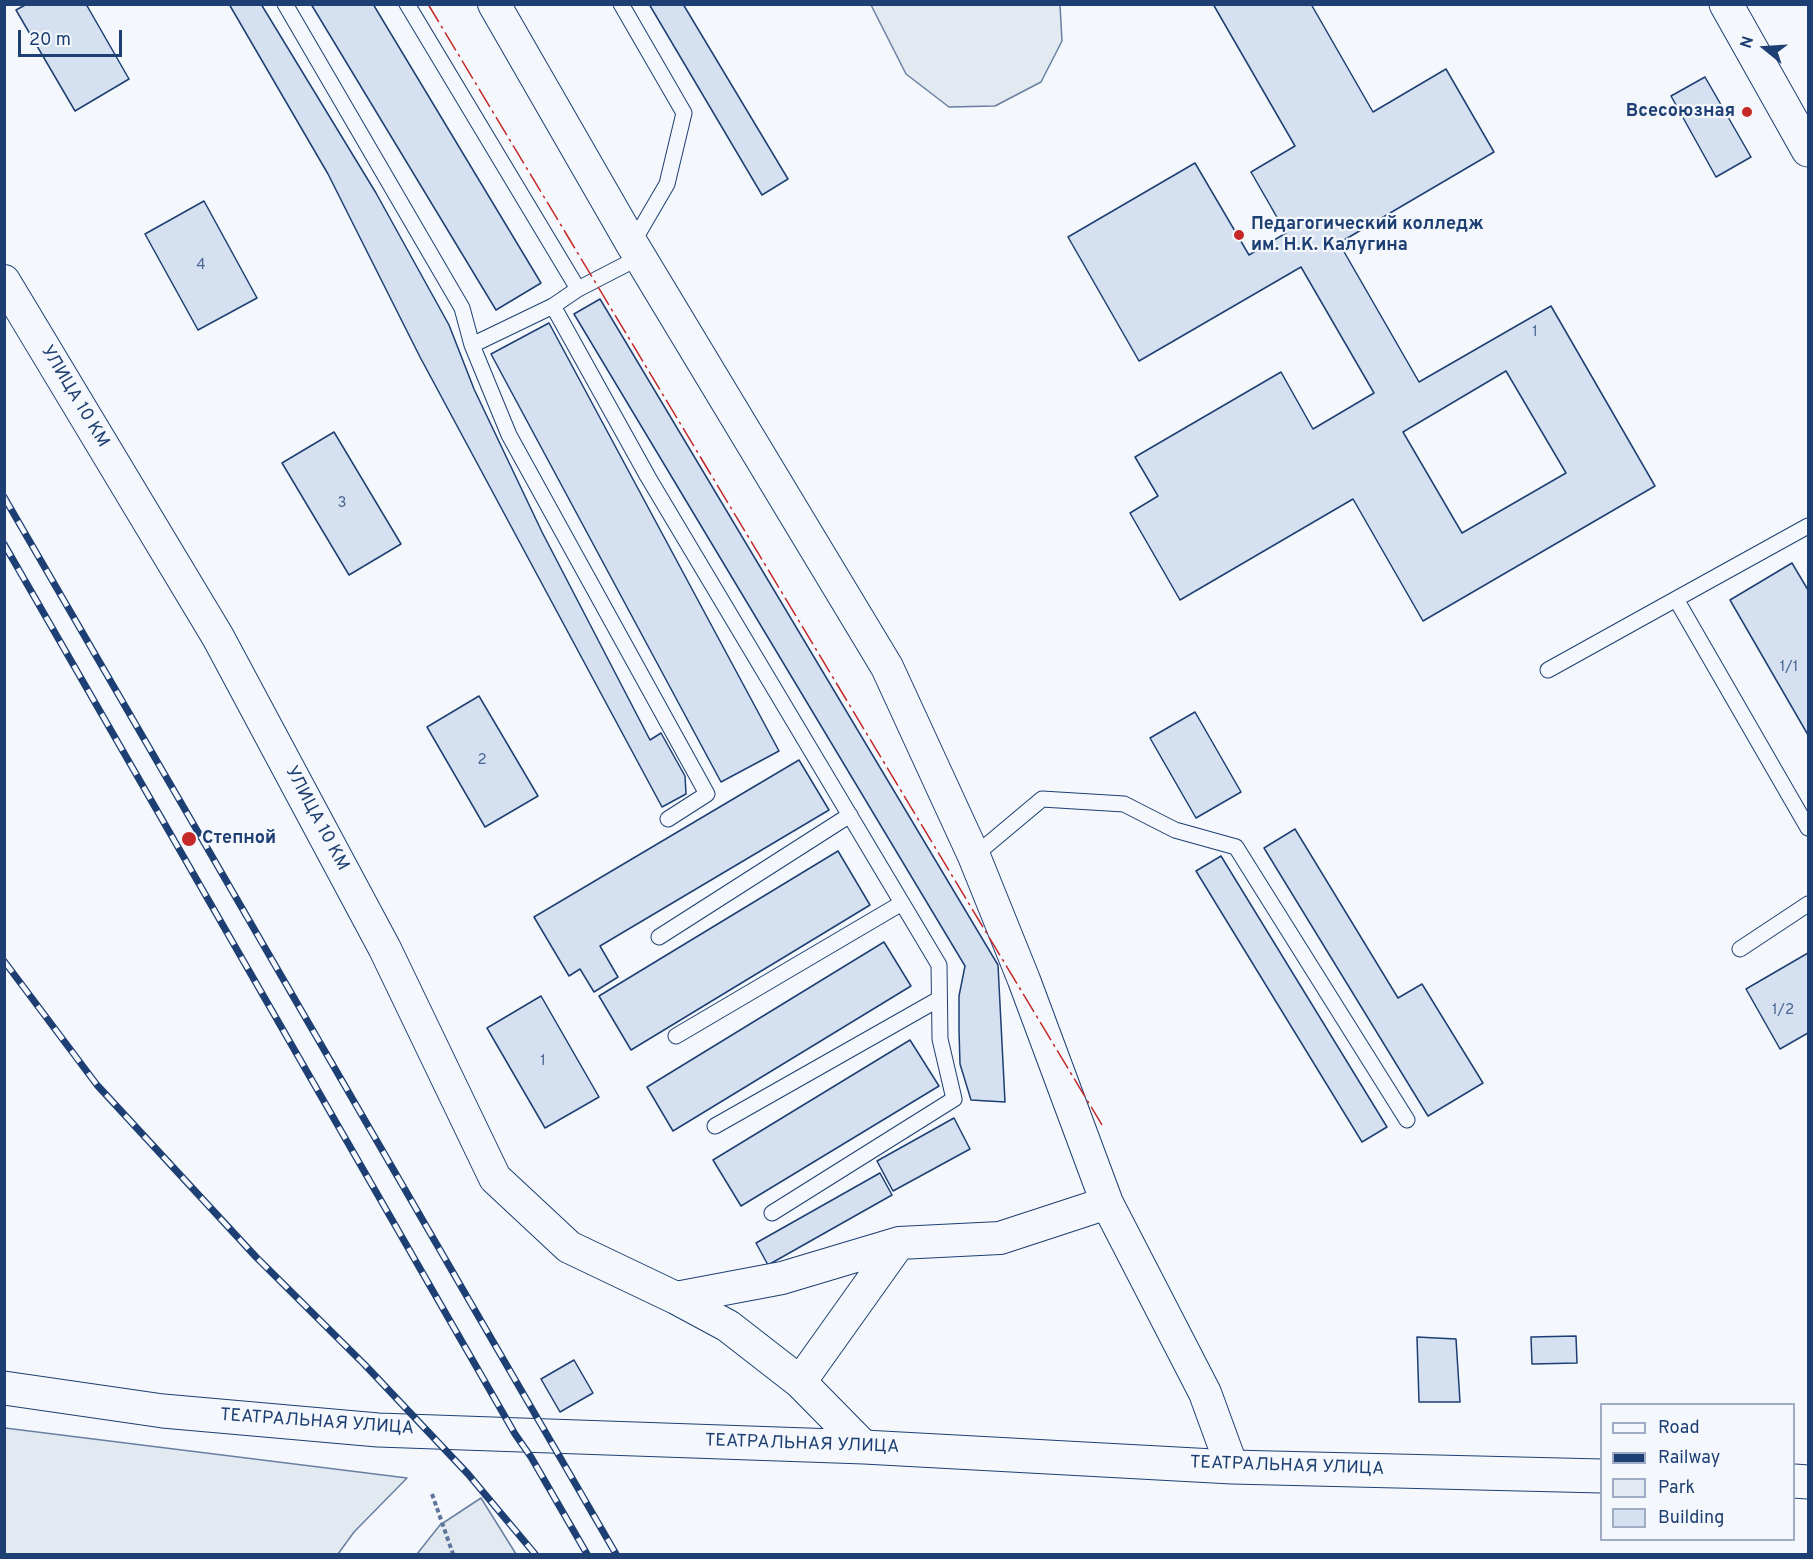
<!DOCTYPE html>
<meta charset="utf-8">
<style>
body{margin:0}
#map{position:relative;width:1813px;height:1559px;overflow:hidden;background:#f4f7fb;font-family:Overpass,sans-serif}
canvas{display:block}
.frame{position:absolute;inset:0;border:6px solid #1d3f73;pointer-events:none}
.legend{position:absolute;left:1600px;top:1403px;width:195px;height:138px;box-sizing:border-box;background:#f4f7fb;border:2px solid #9eadc5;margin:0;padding:8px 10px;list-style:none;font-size:18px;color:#1d3f73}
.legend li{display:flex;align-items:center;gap:12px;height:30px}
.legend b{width:30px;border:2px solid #9eadc5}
.north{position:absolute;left:1735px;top:18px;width:60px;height:60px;-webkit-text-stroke:4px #f4f7fb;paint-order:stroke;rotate:288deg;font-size:16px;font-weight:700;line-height:24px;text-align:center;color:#1d3f73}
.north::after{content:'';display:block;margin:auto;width:21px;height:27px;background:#1d3f73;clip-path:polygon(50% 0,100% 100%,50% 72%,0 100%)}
.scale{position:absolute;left:18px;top:30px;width:104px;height:27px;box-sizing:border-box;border:3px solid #1d3f73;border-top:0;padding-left:8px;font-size:18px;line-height:21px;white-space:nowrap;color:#1d3f73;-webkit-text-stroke:4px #f4f7fb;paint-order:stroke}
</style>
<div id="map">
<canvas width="1813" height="1559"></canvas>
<div class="frame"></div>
<ul class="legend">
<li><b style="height:8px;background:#f4f7fb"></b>Road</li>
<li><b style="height:8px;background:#1d3f73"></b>Railway</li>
<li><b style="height:16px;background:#e3e9f0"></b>Park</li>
<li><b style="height:16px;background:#d5e0f0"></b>Building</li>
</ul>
<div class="north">N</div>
<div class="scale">20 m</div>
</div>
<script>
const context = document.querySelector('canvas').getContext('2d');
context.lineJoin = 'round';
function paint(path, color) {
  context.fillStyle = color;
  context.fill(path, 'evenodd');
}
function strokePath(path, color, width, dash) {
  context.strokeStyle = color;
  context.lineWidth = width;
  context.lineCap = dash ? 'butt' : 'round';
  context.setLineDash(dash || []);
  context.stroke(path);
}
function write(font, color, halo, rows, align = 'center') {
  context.font = font + ' Overpass,sans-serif';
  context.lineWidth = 4.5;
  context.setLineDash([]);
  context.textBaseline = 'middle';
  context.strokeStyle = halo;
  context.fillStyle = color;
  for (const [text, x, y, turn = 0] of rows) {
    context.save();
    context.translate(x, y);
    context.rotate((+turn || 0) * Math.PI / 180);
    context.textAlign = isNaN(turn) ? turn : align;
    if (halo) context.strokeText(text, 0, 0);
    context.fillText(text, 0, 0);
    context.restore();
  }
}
const green = new Path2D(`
 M871 5H1060L1062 41 1041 82 995 106 949 107 906 74Z
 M5 1428 407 1478 354 1532 338 1554H5Z
 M481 1498 516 1554H417L440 1525Z`);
const building = new Path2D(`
 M27 4H86L129 79 75 111 16 10Z
 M229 4H261L376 193 449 325 474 389 542 532 650 740 661 733 685 776 686 794 662 807 420 357 328 174Z
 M311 4H373L541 283 496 310Z
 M649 4H683L788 179 762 195Z
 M1213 4H1311L1373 112 1446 69 1494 152 1339 243 1419 382 1551 306 1655 486 1423 621 1353 499 1180 600 1130 513 1158 496 1135 457 1281 372 1313 429 1374 393 1301 267 1139 361 1068 237 1195 163 1249 255 1286 233 1251 172 1295 146ZM1506 371 1566 473 1462 533 1403 432Z
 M1705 77 1751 157 1716 177 1671 96Z
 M204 201 257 298 198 330 145 234Z
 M600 299 998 965 1005 1102 971 1100 960 1064 959 1030V996L965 966 574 314Z
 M549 323 779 751 721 782 491 354Z
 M334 432 401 544 349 575 282 463Z
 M1792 563 1808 590V735L1730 600Z
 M479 696 538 796 485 827 427 727Z
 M1195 712 1241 792 1196 818 1150 738Z
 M799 760 829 810 600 946 618 977 594 992 580 969 569 976 534 917Z
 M1295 829 1398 998 1422 984 1483 1083 1428 1116 1264 848Z
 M838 851 870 905 631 1050 599 996Z
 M1221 856 1387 1127 1362 1142 1196 871Z
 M884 942 911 986 673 1131 647 1087Z
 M1808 953V1033L1780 1049 1746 989Z
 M541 996 599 1097 545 1128 487 1028Z
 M910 1040 939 1086 741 1206 713 1160Z
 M954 1118 970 1149 893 1191 877 1161Z
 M880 1173 892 1195 768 1265 756 1243Z
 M1576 1336 1577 1363 1532 1364 1531 1337Z
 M1417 1337 1456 1339 1460 1402H1419Z
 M574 1360 593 1393 560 1412 541 1379Z`);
const path = new Path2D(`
 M432 1494 453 1554`);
const lane = new Path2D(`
 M285 4 462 308 472 345 509 435 707 794 668 819
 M407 4 578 289
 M621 4 684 113 667 184 632 244
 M553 306 648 477 939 965 940 1039 954 1099 772 1213
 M472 345 553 306 578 289 640 257
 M1808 526 1676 599 1808 828
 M1548 670 1676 599
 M974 856 1042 799 1124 804 1175 830 1236 847 1407 1120
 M659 937 850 815
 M1740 949 1808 904
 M676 1036 902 903
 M715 1126 939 999`);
const street = new Path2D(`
 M494 4 632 244 887 667 974 856 1024 980 1107 1203 1205 1393 1232 1467
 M4 281 218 637 385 949 495 1178 569 1247 676 1298 728 1326 800 1382 864 1447
 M676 1298 782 1278 899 1243 1000 1238 1107 1203
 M800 1382 899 1243`);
const secondary = new Path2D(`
 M1726 4 1808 150`);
const primary = new Path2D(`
 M4 1388 163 1411 378 1430 864 1447 1232 1467 1602 1476
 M1794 1481 1808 1482`);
const rail = new Path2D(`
 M4 497 616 1554
 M4 544 515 1434 531 1457 587 1554
 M4 961 97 1085 256 1257 365 1365 468 1474 535 1554`);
const power = new Path2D(`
 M428 4 1102 1125`);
const markers = [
 [1747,112,6,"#c62828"],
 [1239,235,6,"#c62828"],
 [189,839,8,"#c62828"]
];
const numberNames = [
 ["4",201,266],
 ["1",1535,333],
 ["3",342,504],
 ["1/1",1789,668],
 ["2",482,761],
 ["1/2",1783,1011],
 ["1",543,1062]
];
const poiNames = [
 ["Всесоюзная",1735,112,"right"],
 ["Педагогический колледж",1251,225],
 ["им. Н.К. Калугина",1251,246],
 ["Степной",202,839]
];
const streetNames = [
 ["УЛИЦА 10 КМ",74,397,59],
 ["УЛИЦА 10 КМ",316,819,62],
 ["ТЕАТРАЛЬНАЯ УЛИЦА",317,1423,4],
 ["ТЕАТРАЛЬНАЯ УЛИЦА",802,1445,2],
 ["ТЕАТРАЛЬНАЯ УЛИЦА",1287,1467,2]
];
paint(green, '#e3e9f0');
strokePath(green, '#687fa3', 1.5);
paint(building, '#d5e0f0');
strokePath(building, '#1d3f73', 1.5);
strokePath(lane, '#1d3f73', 17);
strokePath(street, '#1d3f73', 34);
strokePath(secondary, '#1d3f73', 35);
strokePath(primary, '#1d3f73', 35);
strokePath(path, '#5e769c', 4, [4.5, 3]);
strokePath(lane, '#f4f7fb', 15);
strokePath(street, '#f4f7fb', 32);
strokePath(secondary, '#f4f7fb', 33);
strokePath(primary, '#f4f7fb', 33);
strokePath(rail, '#1d3f73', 7);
strokePath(rail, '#f4f7fb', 4.5, [14]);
strokePath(power, '#c62828', 1.5, [21, 4.5, 3, 4.5]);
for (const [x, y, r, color] of markers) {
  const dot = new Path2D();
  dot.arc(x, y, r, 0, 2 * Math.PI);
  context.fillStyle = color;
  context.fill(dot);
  strokePath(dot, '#f4f7fb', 2);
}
write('15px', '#4b6792', null, numberNames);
write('bold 18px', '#1d3f73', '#f4f7fb', poiNames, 'left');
write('18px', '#1d3f73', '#f4f7fb', streetNames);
</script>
